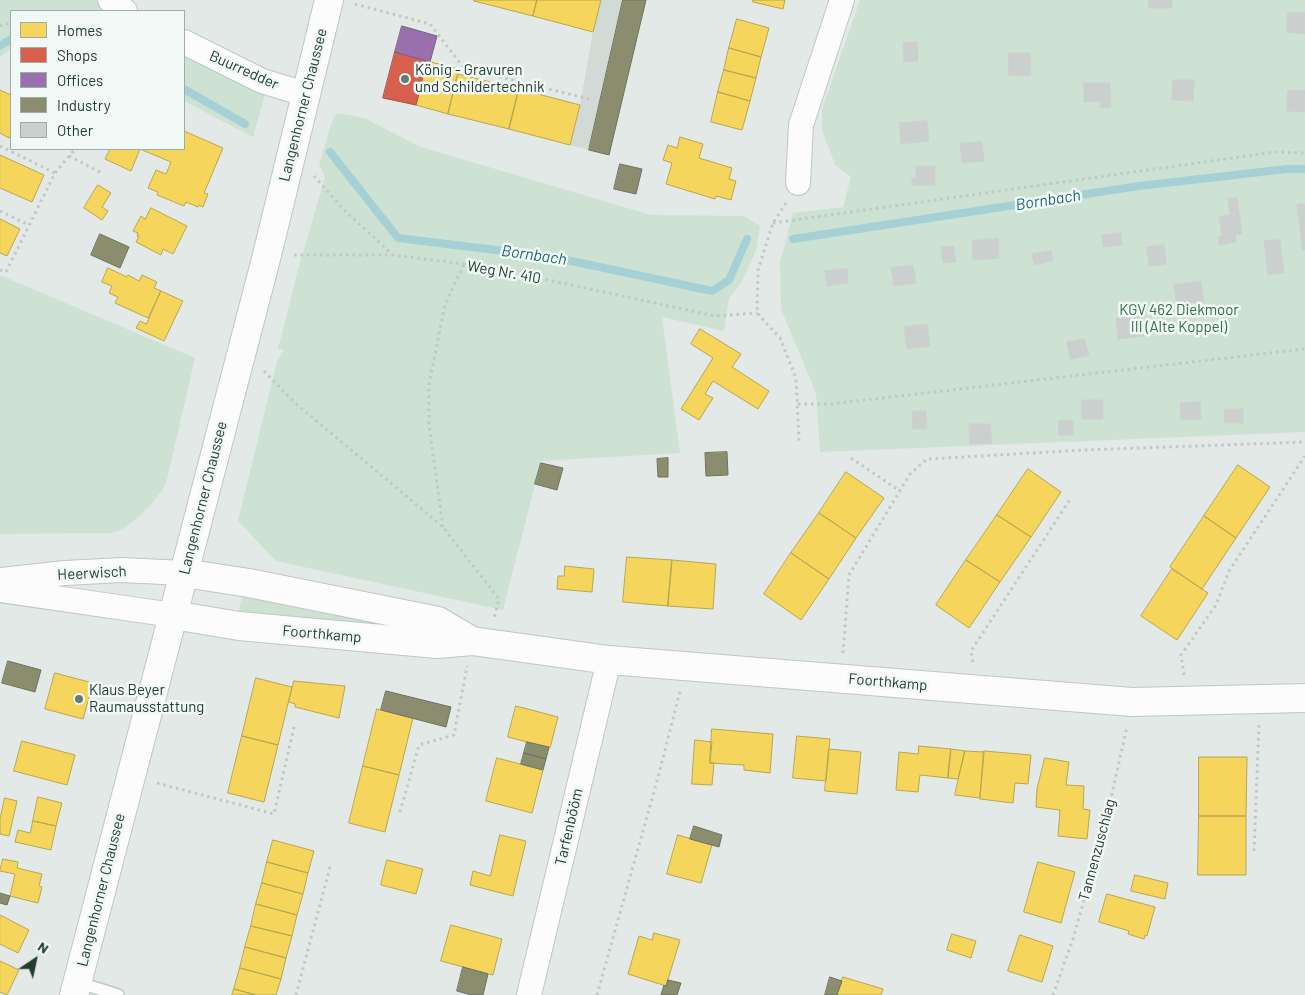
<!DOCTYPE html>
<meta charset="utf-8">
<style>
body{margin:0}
#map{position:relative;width:1305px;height:995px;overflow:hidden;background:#e3e9e6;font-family:Barlow,sans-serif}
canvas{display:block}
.legend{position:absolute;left:10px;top:10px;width:175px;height:140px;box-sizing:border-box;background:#f2f8f5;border:1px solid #9fada8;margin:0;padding:6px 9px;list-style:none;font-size:15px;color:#223c34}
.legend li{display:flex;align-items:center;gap:10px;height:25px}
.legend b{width:25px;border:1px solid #9fada8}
.north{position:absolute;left:10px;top:935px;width:50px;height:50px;-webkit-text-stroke:4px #f2f8f5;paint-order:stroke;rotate:34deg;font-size:14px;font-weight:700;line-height:20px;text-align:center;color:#223c34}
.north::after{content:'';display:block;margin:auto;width:18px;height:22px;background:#223c34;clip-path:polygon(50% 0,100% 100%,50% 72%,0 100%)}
</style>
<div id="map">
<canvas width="1305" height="995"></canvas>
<ul class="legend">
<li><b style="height:14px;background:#f6d55c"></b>Homes</li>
<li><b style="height:14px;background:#d6604d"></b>Shops</li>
<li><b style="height:14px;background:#9970ab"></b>Offices</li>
<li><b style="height:14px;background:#8c8c6e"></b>Industry</li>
<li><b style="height:14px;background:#cbd0ce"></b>Other</li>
</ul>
<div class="north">N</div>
</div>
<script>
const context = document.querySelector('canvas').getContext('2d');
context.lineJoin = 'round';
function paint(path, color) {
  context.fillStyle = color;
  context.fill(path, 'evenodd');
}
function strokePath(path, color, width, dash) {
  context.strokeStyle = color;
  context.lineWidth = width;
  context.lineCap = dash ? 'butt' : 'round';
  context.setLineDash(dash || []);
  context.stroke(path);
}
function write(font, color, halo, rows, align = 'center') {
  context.font = font + ' Barlow,sans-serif';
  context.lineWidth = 5;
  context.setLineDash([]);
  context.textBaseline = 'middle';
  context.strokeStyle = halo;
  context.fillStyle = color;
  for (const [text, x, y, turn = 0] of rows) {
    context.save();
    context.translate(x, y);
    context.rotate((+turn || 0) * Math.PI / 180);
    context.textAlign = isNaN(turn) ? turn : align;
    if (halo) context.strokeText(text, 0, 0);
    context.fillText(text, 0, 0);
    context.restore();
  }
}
const built = new Path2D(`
 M601 0H625L589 150 570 145 580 105 593 32Z`);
const green = new Path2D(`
 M0 0H96L112 11H11V49L0 57Z
 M860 0H1305V432L820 452 816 393 781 309 780 263 793 213 843 207 851 177 835 165 822 129V109Z
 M184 55 265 95 253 137 184 101Z
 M337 113 364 118 421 147 651 215 744 216 760 226 756 251 741 283 729 298 724 331 662 317 680 453 541 461 503 610 276 561 238 521 277 361 284 350 278 349 297 273 325 177 319 165 331 124Z
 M0 275 195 358 166 484C155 502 133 527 112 533L0 534Z
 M242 597 282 602 373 620 375 624 374 628 237 617Z`);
const homes = new Path2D(`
 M474 0H537L533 16 474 1Z
 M537 0H601L593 32 533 16Z
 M753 0H785L783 9 753 2Z
 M737 19 769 28 761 57 729 48Z
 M729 48 761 57 756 78 724 70Z
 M427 61 459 69 448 114 416 105Z
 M724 70 756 78 750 101 718 92Z
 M458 74 519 89 509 129 448 114Z
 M519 89 580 105 570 145 509 129Z
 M0 90 11 95V134L9 138 0 133Z
 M718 92 750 101 742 130 711 122Z
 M184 131 223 148 204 193 208 194 203 207 199 205 198 207 186 202 184 206 157 195 158 192 148 188 156 170 166 174 171 162 140 149 131 171 105 159 110 149H184Z
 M680 137 703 144 699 158 732 168 729 179 736 181 731 200 716 196 715 199 666 184 672 163 663 160 668 145 677 148Z
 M0 155 44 175 32 202 0 188Z
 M98 185 111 193 102 207 108 211 102 220 84 208Z
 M151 208 187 226 173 254 163 249 161 255 136 242 139 236H137L138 233 133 231 141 216 145 219Z
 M0 219 20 229 7 256 0 253Z
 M108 268 127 277 128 275 139 281 142 275 157 282 154 288 161 291 148 318 115 303 118 297 109 293 112 286 102 282Z
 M161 291 183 301 164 341 136 328 140 321 146 324Z
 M700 329 741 354 732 367 769 391 758 409 713 381 705 394 713 398 699 420 681 409 713 358 691 344Z
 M1238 465 1270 487 1236 538 1204 516Z
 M1028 469 1061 492 1031 537 997 515Z
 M846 472 884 498 856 538 819 513Z
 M819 513 856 538 829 579 791 553Z
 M997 515 1031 537 1000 582 966 560Z
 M1204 516 1236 538 1202 589 1170 567Z
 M791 553 829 579 801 620 764 594Z
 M627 557 672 560 668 606 623 602Z
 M672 560 716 564 713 609 668 606Z
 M966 560 1000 582 969 628 936 605Z
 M565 566 594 569 592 592 557 589 558 576H564Z
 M1172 569 1208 593 1177 640 1141 616Z
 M55 673 93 683 83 719 45 709Z
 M256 678 292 687 278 745 242 736Z
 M294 681 345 686 339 718 295 707V704L289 702Z
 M516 706 558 717 550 748 508 737Z
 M377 709 413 718 399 775 363 766Z
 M712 729 773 734 770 773 744 770V765L710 763Z
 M242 736 278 745 264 802 228 793Z
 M797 736 830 739 826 781 793 778Z
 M695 740 712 742 710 763H714L712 785 692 784Z
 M22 741 75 755 67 785 14 771Z
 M919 746 951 749 948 778 920 775 918 792 896 790 899 752 918 754Z
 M829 749 861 752 857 794 825 791Z
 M951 749 965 751 958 779 948 778Z
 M965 751 984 752 980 798 955 795Z
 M984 751 1031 755 1028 784 1015 783 1013 803 980 799Z
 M1199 757H1247L1246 816H1199Z
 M497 758 543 770 532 813 486 801Z
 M1045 758 1069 762 1066 785 1084 786 1083 809 1090 810 1087 839 1058 836 1060 810 1036 807 1037 789Z
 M363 766 399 775 385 832 349 823Z
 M38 797 62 803 56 826 33 821Z
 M5 798 17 801 9 836 0 834V819Z
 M1199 816H1246V875H1198Z
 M33 821 56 826 51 850 15 842 18 830 30 833Z
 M500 835 526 841 513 896 470 885 473 871 490 876Z
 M678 835 712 845 701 883 667 874Z
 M273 840 314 851 308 873 267 862Z
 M3 859 18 862 17 868 42 874 39 886 42 887 38 903 10 896 15 874 0 871Z
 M387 860 423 869 416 894 381 885Z
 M267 862 308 873 303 894 262 883Z
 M1038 862 1075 872 1061 923 1024 912Z
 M1135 875 1168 883 1165 899 1131 891Z
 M262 883 303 894 297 915 256 904Z
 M1107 894 1155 907 1147 936 1145 935 1144 939 1128 934 1129 931 1099 922Z
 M256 904 297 915 292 936 251 926Z
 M0 915 29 930 18 953 0 944Z
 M451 925 502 939 493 975 441 961Z
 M251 926 292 936 286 958 245 947Z
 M654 933 680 940 666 986 628 974 639 936 652 940Z
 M952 934 976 941 971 958 947 950Z
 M1020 935 1053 946 1042 982 1008 971Z
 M245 947 286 958 281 979 240 968Z
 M0 961 19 970 7 995 0 992Z
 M240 968 281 979 276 995H256L234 989Z
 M843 977 883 989 881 995H837Z
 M234 989 256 995H232Z`);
const shops = new Path2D(`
 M395 52 427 61 416 105 383 98Z`);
const offices = new Path2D(`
 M402 26 437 36 430 62 395 52Z`);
const industry = new Path2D(`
 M623 0H646L609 155 589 150Z
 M620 164 642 169 636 194 614 189Z
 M100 234 129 247 120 268 91 255Z
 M727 452 728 475 706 476 705 453Z
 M668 458V477H658L657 459Z
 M541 463 563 468 557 490 535 484Z
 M8 661 41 670 35 692 2 683Z
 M386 691 451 707 446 727 381 710Z
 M527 742 549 747 546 759 524 753Z
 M524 753 546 759 543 770 521 764Z
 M694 826 722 835 719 847 690 839Z
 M0 893 10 896 7 905 0 903Z
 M463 967 488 974 483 995H471L457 991Z
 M830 977 842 981 837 995H825Z
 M668 980 681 983 677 995H661L664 985 666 986Z`);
const stream = new Path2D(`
 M0 46 11 39
 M184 89 245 124
 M330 152 398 238 553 257 712 291 729 280 747 239
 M793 239 1139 186 1287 169H1305`);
const building = new Path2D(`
 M1149 0H1172V8H1149Z
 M1288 12 1305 13V34L1287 32Z
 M917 42 918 61 904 62 903 43Z
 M1009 53H1030L1031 76H1009Z
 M1173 80H1194L1193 101 1172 100Z
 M1084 83H1110L1111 107 1100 108V101L1084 102Z
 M1288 90H1305V112L1287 111Z
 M927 121 929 141 901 144 899 123Z
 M982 142 984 161 962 163 960 144Z
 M916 166H935V185H912V178H916Z
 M1237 198 1242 234 1235 235 1236 242 1219 245 1218 236H1222L1219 217 1230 215 1228 199Z
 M1297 204H1305V250H1303Z
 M1121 233 1122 245 1103 247 1102 235Z
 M998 239 999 258 973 260 972 241Z
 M1280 240 1284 273 1268 275 1264 241Z
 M1164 245 1166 264 1149 266 1147 247Z
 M954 246 956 262 943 263 941 248Z
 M1051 251 1053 261 1034 265 1032 254Z
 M913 265 916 283 894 286 891 268Z
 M847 269 848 283 827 286 825 271Z
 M1201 281 1204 301 1177 305 1174 285Z
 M1142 316 1144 336 1118 339 1116 319Z
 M927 324 930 346 907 349 904 327Z
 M1085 339 1089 356 1070 359 1067 342Z
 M1082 400H1103V419H1082Z
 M1200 402 1201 419 1181 420 1180 403Z
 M1225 409H1243V423H1225Z
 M913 411H926L927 429H913Z
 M1059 420H1073V435H1059Z
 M969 424H990L992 443 970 444Z`);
const path = new Path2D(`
 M355 4 430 24 464 68 589 99
 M0 26 11 23
 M0 146 55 173
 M69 156 100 172
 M314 176 345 211 393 255 488 267 715 316 757 313
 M786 203 773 223 758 270 757 313 780 338 796 378 799 441
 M0 211 29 225
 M773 223 1275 152 1305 153
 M294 255H392
 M0 270 6 272 55 173 75 149
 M264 371 294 402 443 527 499 599 494 618
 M798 404H830L1305 349
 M851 458 900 491
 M443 527 429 425V384L445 305 464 264
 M843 653 849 575 910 474 927 459 1085 450 1305 442
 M973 662 971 651 1071 498
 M1184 675 1181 655 1216 605 1229 571 1305 456
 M157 783 274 814 295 723
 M400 812 419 745 454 735 467 666
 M1254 851 1259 724
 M296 995 331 863
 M597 995 660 770 680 691
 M1053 995 1073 939 1103 833 1127 727`);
const lane = new Path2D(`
 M77 982 118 995`);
const street = new Path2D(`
 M110 0 125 11
 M184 42 262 81 305 94
 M798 183 801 125 842 0
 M0 580 65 573 122 570 184 573
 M0 590 173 615
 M529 995 609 660`);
const secondary = new Path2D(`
 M184 573 249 583 438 621 472 641
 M173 615 239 626 437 644 472 641 609 660 1132 702 1305 698
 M74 995 267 255 329 0`);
const markers = [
 [405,79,5,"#667972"],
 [79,699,5,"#667972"]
];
const streetNames = [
 ["Buurredder",244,70,24],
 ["Langenhorner Chaussee",303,105,-76],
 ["Weg Nr. 410",504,272,10],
 ["Langenhorner Chaussee",203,498,-76],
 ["Heerwisch",92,573,-3],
 ["Foorthkamp",322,634,5],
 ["Foorthkamp",888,682,5],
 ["Tarfenbööm",569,827,-77],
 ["Tannenzuschlag",1097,850,-75],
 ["Langenhorner Chaussee",101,890,-76]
];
const poiNames = [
 ["König - Gravuren",415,70],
 ["und Schildertechnik",415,87],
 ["Klaus Beyer",89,690],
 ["Raumausstattung",89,707]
];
const parkNames = [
 ["KGV 462 Diekmoor",1179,310],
 ["III (Alte Koppel)",1179,327]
];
const waterNames = [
 ["Bornbach",1048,200,-9],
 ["Bornbach",534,255,8]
];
paint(built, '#d2dad6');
paint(green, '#cde2d3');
paint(homes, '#f6d55c');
strokePath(homes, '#b6a750', 1);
paint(shops, '#d6604d');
strokePath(shops, '#a05546', 1);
paint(offices, '#9970ab');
strokePath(offices, '#756087', 1);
paint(industry, '#8c8c6e');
strokePath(industry, '#6c745d', 1);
strokePath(stream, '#a5d0d6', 8);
paint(building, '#cbd0ce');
strokePath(building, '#ccd2cf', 1);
strokePath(lane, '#c0c6c3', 14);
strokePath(street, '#c0c6c3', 26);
strokePath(secondary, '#bfc7c3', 30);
strokePath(path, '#c0c9c5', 3, [2.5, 4]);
strokePath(lane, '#fbfcfb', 11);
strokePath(street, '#fbfcfb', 24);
strokePath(secondary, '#fbfcfb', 28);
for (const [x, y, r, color] of markers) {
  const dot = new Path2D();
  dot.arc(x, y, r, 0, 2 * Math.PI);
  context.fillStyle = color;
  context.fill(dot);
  strokePath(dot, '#f2f8f5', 2);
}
write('15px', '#223c34', '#f2f8f5', streetNames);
write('15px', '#223c34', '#f2f8f5', poiNames, 'left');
write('15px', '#2d7146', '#f2f8f5', parkNames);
write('italic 16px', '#1e6976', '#f2f8f5', waterNames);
</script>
